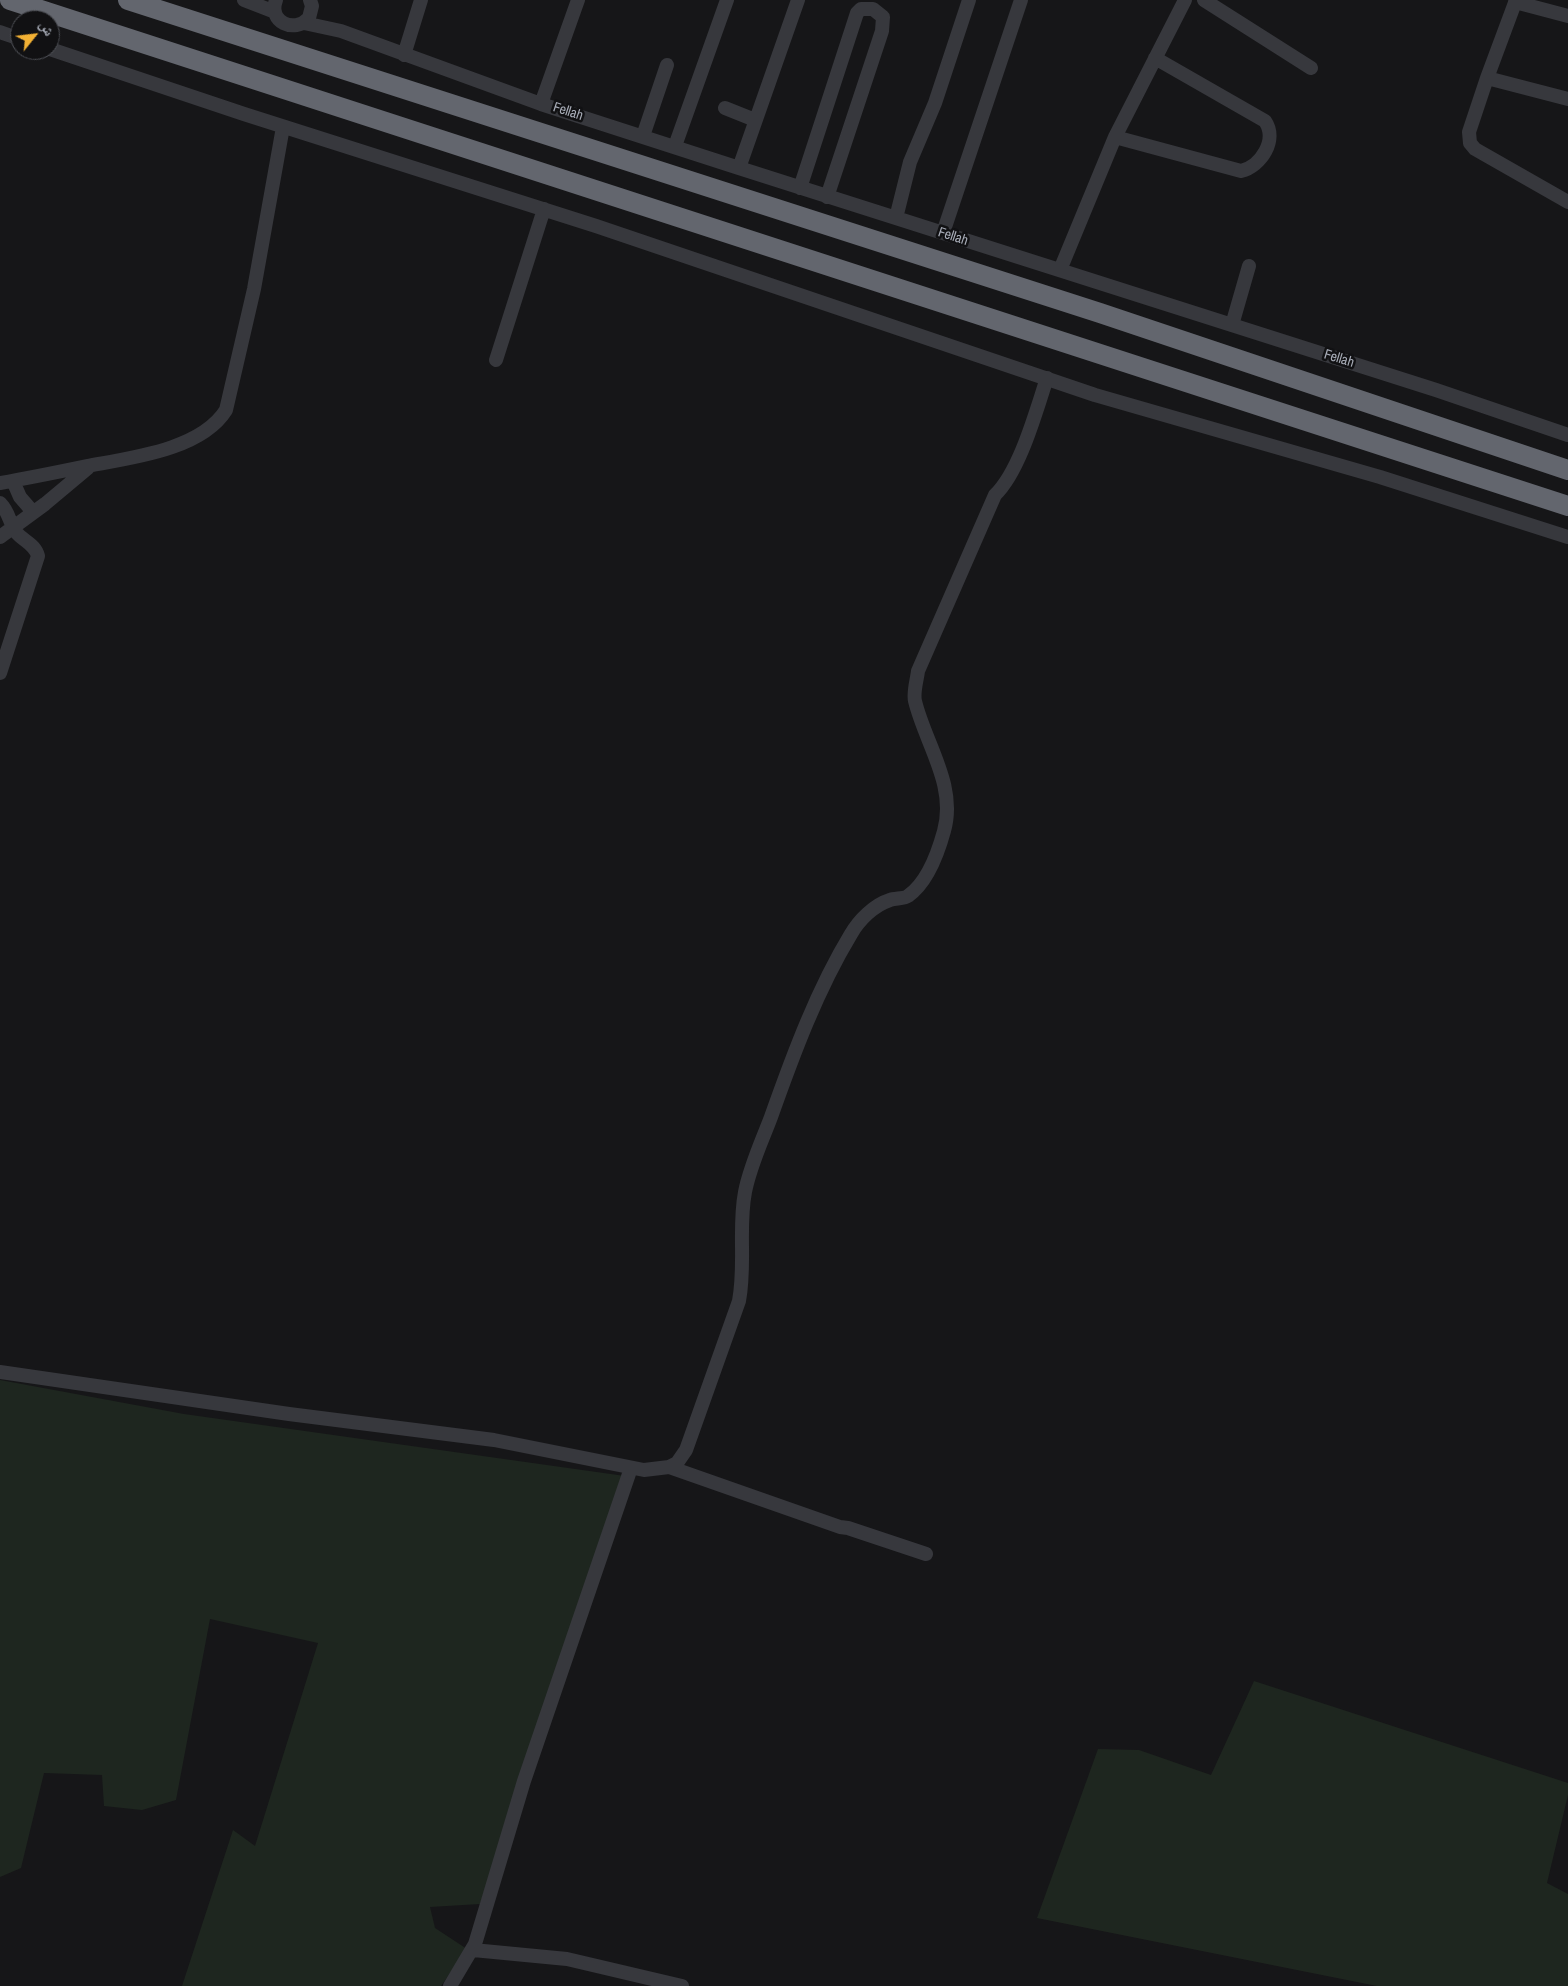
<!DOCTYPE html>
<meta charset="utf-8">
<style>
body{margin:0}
#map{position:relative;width:1568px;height:1986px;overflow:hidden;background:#161618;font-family:"Archivo Narrow","Noto Naskh Arabic",sans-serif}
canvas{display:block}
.north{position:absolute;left:10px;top:10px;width:50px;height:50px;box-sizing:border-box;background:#111113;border:1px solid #4d4f55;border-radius:50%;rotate:61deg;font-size:14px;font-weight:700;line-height:20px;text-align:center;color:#a8adb8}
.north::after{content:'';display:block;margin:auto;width:18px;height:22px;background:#f2b134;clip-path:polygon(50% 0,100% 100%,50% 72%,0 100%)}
</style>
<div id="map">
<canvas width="1568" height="1986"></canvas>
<div class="north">ش</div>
</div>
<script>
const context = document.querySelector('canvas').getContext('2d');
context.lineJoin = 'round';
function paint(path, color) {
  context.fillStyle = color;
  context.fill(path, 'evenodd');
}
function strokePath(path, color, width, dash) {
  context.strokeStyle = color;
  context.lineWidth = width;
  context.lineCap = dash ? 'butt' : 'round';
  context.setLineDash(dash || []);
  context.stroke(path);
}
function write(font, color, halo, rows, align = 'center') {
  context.font = font + ' "Archivo Narrow",sans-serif';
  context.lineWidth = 5;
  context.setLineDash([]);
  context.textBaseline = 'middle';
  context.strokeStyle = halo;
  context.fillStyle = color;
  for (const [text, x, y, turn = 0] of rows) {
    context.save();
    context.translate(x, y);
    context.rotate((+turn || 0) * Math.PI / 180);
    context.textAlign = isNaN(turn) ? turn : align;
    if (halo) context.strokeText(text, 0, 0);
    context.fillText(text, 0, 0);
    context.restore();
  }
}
const green = new Path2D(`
 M0 1380 184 1414 625 1476 480 1904 430 1907 435 1928 467 1949 441 1986H182L233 1830 255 1846 318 1643 210 1619 176 1800 142 1810 104 1806 102 1775 44 1773 21 1868 0 1877Z
 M1254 1681 1568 1783V1795L1547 1883 1568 1894V1986H1377L1037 1918 1098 1749 1139 1750 1211 1775Z`);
const minor = new Path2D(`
 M244 0 275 12
 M276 0C268 22 294 34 309 18L312 6 310 0
 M1204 0 1311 68
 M1516 0 1487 78 1568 99
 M1515 2 1568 16
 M304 23 341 31 541 104 739 168 1436 390 1568 435
 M0 32 20 39
 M50 49 244 114 596 226 1095 395 1380 477 1568 537
 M404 55 421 0
 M1487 78 1469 132 1470 143 1475 149 1568 202
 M541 104 578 0
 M725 108 755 120
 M643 136 667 65
 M1115 137 1241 171C1261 166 1278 140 1265 121L1155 58
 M675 146 727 0
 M739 168 798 0
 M800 188 857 13 861 9H873L883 17 882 31 827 197
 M896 218 910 162 935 103 969 0
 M943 233 1021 0
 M1060 270 1115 137 1185 0
 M1232 325 1249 266
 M496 360 544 209
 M13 481 20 497 33 512
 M0 483C29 478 58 472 87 466 130 458 201 450 226 410L254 289 283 127
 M0 503C10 513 9 523 16 532 23 541 35 544 38 556L0 673
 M0 537 45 504 88 468
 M0 1372 289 1414 494 1440 644 1470 669 1467 677 1463 686 1450 739 1301C746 1264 738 1228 745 1192 750 1166 762 1141 771 1117 793 1055 817 990 851 934 859 920 874 905 890 900 895 898 904 899 908 896 928 882 938 853 944 831 957 785 925 743 915 701 913 692 917 680 918 671L995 495C1020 471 1036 411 1047 378
 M669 1467 840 1527 848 1528 926 1554
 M473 1950 567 1959 682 1986
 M450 1986 475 1944 524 1781 631 1468`);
const highway = new Path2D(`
 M10 0 1568 506
 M128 0 1100 313 1568 470`);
const streetNames = [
 ["Fellah",568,112,18],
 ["Fellah",953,237,18],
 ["Fellah",1339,359,17]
];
paint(green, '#1e261f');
strokePath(minor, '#37383d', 14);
strokePath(highway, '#63666e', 20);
write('14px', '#a8adb8', '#111113', streetNames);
</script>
